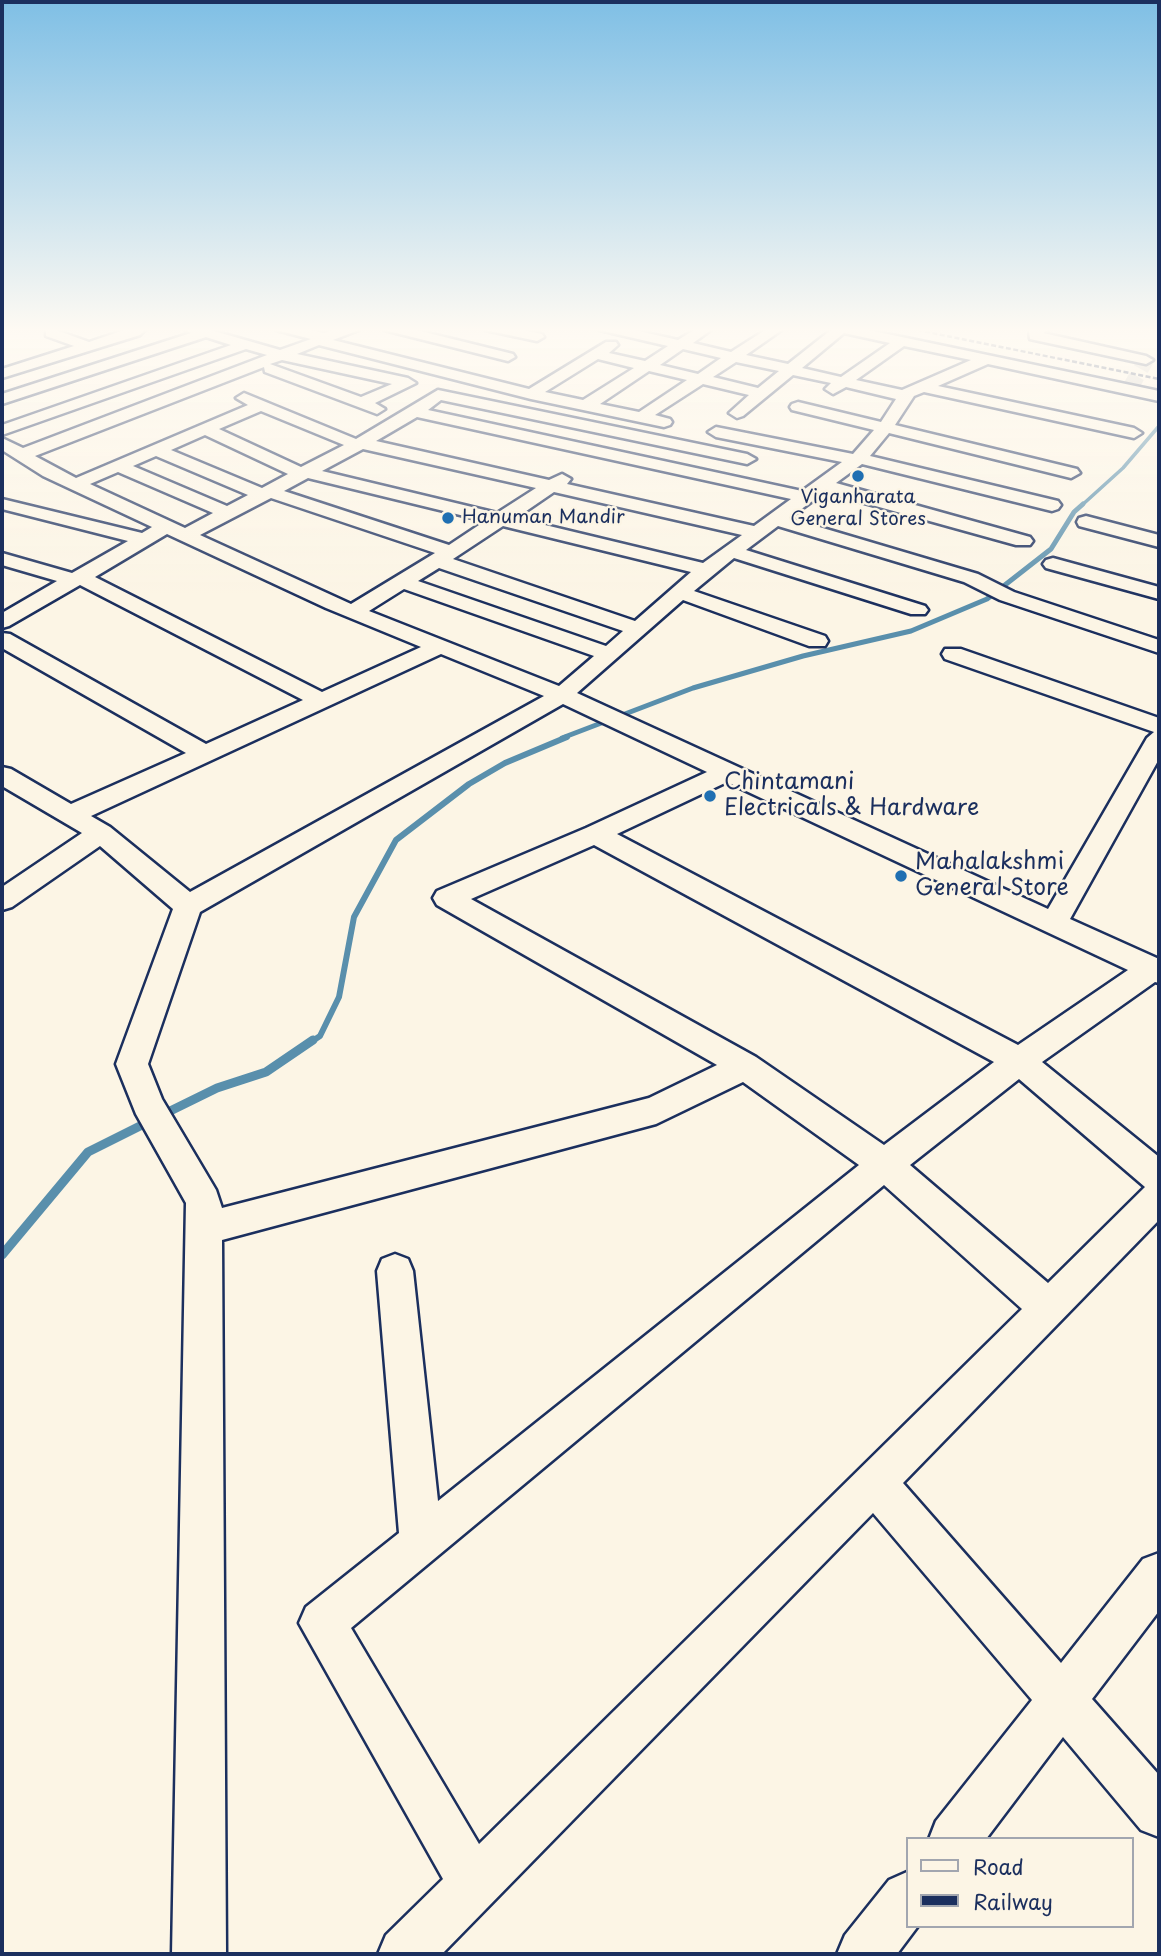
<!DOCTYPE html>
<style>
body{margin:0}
#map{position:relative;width:1161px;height:1956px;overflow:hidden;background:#fcf5e5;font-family:"Playpen Sans",sans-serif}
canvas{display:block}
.frame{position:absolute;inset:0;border:4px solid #1b2f5e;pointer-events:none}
.legend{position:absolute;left:906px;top:1837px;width:228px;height:91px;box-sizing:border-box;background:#fcf5e5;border:2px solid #a2a6af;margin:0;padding:9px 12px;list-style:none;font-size:21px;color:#1b2f5e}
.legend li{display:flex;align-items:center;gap:14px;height:35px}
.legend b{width:35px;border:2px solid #a2a6af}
</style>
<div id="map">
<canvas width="1161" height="1956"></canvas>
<div class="frame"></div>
<ul class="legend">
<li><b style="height:9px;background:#fcf5e5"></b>Road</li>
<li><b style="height:9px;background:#1b2f5e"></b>Railway</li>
</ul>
</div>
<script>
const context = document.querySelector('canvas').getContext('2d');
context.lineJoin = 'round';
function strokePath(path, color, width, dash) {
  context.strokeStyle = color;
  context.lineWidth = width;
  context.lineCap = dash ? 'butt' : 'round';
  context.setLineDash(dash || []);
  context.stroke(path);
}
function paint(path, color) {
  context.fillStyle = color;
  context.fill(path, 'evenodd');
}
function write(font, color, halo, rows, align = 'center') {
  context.font = font + ' "Playpen Sans",sans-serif';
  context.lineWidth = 5;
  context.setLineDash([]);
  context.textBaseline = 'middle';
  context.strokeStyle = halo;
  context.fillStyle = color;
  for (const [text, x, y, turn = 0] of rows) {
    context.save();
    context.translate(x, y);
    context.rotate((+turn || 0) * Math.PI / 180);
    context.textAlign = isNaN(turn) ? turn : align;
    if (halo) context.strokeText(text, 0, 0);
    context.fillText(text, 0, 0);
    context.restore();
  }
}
const streamFar3 = new Path2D(`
 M1081 506 1123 468 1159 426`);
const streamFar2 = new Path2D(`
 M562 738 693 688 803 656 911 631 987 599 1051 549 1074 512 1083 504`);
const streamFar1 = new Path2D(`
 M311 1042 320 1036 339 997 354 917 396 840 469 784 505 763 567 737`);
const stream = new Path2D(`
 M162 1115 217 1088 266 1072 313 1040
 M2 1255 88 1152 148 1122`);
const minorTunnel = new Path2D(`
 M1129 390 1146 360`);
const minor = new Path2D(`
 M133 327H148L140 335 2 378V369L74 346 46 336V330H56L89 342Z
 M179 327H200L280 350 311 339 276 330 274 327H297L324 333 342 327H361L359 330 333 340 529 389 606 342H616L618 345 609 353 645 361 668 346 599 330 597 327H621L678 340 699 327H715L693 343 731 352 770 327H786L746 355 788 364 831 330 829 327H854L1159 391V401L988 364 938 386 1134 428 1142 433 1134 438 924 392 914 396 895 425 1077 469 1080 473 1071 478 889 433 870 456 1058 501 1061 505 1058 509 1052 511 862 464 836 483 1030 537 1033 541 1030 545H1016L825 492 789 518 978 574 1014 592 1159 640V653L1000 600 964 582 778 526 746 550 925 606 928 610 925 614H911L734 558 694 591 825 636 828 641 825 646H809L683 600 577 693 1048 909 1147 738 1154 732 945 659 942 654 945 649H961L1159 718V759L1070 919 1159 959V983L1155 982 1042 1062 1159 1157V1220L903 1483 1061 1663 1143 1559 1159 1553V1611L1092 1699 1159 1775V1837L1141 1830 1063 1737 986 1839H929L936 1821 1032 1700 873 1513 442 1954H378L386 1935 443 1879 299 1623 306 1607 399 1533 377 1271 382 1259 395 1254 408 1259 413 1271 438 1501 859 1165 743 1082 656 1124 222 1240 226 1954H172L186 1203 136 1114 116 1064 173 909 100 846 12 907 2 910V887L82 833 2 786V767L11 769 71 804 186 753 2 648V633L10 634 206 744 303 700 80 585 9 626 2 628V613L57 581 2 565V553L72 573 128 541 2 509V499L142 533 152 527 43 476 2 450V438L23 448 267 355 246 349 2 435V425L231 345 206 337 2 404V394L191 333ZM844 333 890 343 841 377 802 368ZM319 345 531 399 664 427 670 425 672 422 670 419 655 415 703 384 749 395 729 413 737 418 743 416 793 375 831 383 825 389 833 394 846 387 896 399 881 422 798 402 792 404 790 407 792 410 874 430 853 454 716 427 708 432 716 437 842 462 802 491 428 410 441 400 747 464 756 459 747 454 438 390 356 439 244 393 236 398 248 405 76 478 35 456 264 367 265 372 377 414 385 409 375 403 416 383 408 378 297 354ZM904 346 971 360 902 390 856 380ZM683 349 721 358 698 374 660 365ZM598 359 634 368 583 400 545 392ZM282 360 392 384 361 397 270 364ZM736 362 779 371 758 388 713 377ZM649 371 687 380 639 412 600 404ZM261 411 344 445 301 467 219 429ZM417 417 791 499 754 526 567 484 571 479 562 474 549 480 376 441ZM205 435 288 474 262 488 171 450ZM363 449 536 488 497 513 322 471ZM156 456 248 495 227 506 133 466ZM118 472 213 513 185 528 90 484ZM308 478 485 521 449 545 284 491ZM554 492 742 535 703 563 516 518ZM271 498 435 553 351 604 200 535ZM503 526 691 572 635 621 453 559ZM167 534 326 608 421 647 322 692 95 577ZM439 568 623 631 606 646 418 581ZM404 589 594 656 559 686 369 611ZM441 654 544 696 190 892 110 827 91 816ZM563 704 707 772 586 828 437 891 433 898 437 905 717 1065 649 1098 222 1208 216 1190 162 1099 148 1064 200 912ZM727 782 1128 970 1018 1045 617 834ZM594 845 994 1062 884 1145 756 1057 471 899ZM1019 1079 1145 1187 1048 1283 910 1165ZM884 1185 1022 1309 479 1844 351 1628Z
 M382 327H404L513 354 515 357 508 361 384 330Z
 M483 327H508L542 334 544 337 537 341 485 330Z
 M1034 327H1053L1043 333 1146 356 1153 360 1146 364 1030 339 1029 331Z
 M1086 516 1159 535V547L1079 526 1077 522 1079 518Z
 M1053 558 1159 587V599L1046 568 1043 564 1046 560Z
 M907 1872V1926H918L897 1954H837L845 1935 889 1880Z`);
const rail = new Path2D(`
 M903 327 1159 379`);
const markers = [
 [858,476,7,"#1f6fb2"],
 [448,518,7,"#1f6fb2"],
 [710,796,7,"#1f6fb2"],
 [901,876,7,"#1f6fb2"]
];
const farPoinames = [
 ["Viganharata",858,498],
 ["General Stores",858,520],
 ["Hanuman Mandir",462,518,"left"]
];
const poiNames = [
 ["Chintamani",724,783],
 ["Electricals & Hardware",724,809],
 ["Mahalakshmi",915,863],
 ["General Store",915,889]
];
strokePath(streamFar3, '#598fac', 3.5);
strokePath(streamFar2, '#598fac', 5);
strokePath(streamFar1, '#598fac', 6);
strokePath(stream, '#598fac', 9);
strokePath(minorTunnel, '#cfcdca', 16, [16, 8]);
strokePath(minor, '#1b2f5e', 5);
paint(minor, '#fcf5e5');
strokePath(rail, '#1b2f5e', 2.5, [5, 2.5]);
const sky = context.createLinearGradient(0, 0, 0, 600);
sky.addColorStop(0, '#7fbfe5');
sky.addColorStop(0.55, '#fefaf3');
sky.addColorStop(1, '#fefaf300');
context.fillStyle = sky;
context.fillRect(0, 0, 1161, 600);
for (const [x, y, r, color] of markers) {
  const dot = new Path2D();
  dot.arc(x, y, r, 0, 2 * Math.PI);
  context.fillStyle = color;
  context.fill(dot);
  strokePath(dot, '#fcf5e5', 2.5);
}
write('19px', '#1b2f5e', '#fcf5e5', farPoinames);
write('23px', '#1b2f5e', '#fcf5e5', poiNames, 'left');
</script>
